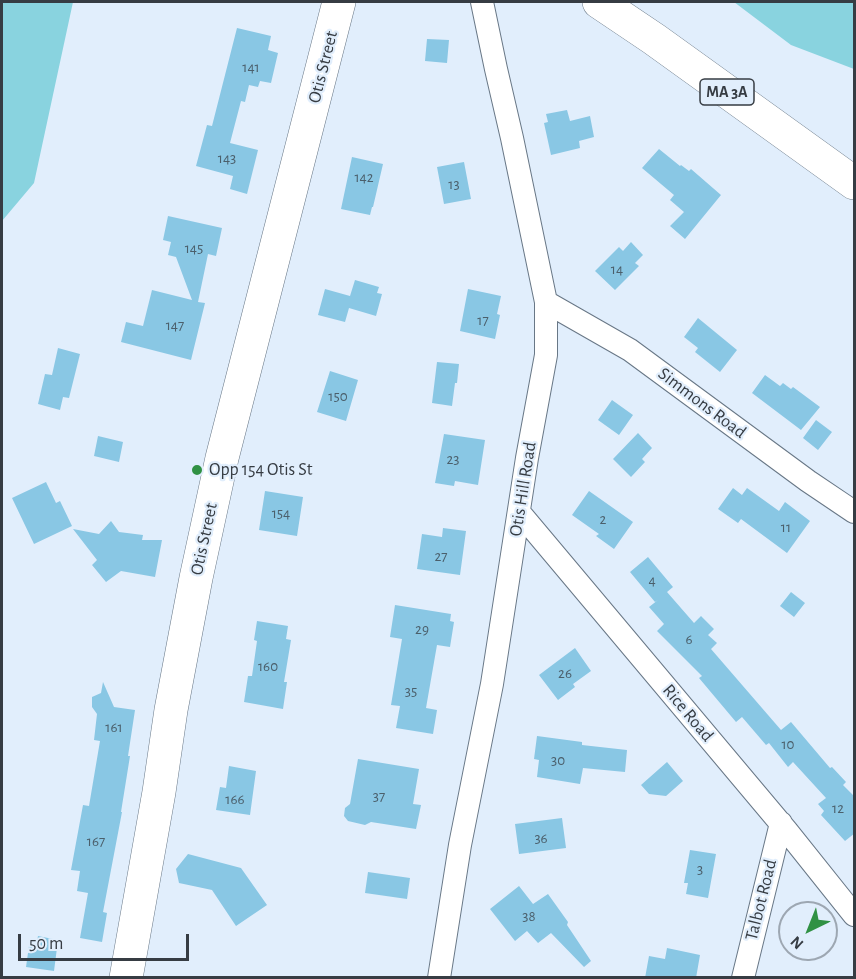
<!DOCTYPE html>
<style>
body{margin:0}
#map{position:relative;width:856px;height:979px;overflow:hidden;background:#e1eefc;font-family:"Alegreya Sans",sans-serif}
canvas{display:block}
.frame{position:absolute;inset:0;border:3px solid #363c43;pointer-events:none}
.north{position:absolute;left:778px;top:901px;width:60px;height:60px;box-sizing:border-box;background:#e1eefc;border:2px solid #9da7b2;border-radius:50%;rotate:223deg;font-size:16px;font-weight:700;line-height:24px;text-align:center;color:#363c43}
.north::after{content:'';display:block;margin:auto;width:21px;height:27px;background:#309144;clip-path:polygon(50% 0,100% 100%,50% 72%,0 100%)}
.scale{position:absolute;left:18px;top:934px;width:171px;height:27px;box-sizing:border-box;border:3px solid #363c43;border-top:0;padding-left:8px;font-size:18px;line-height:21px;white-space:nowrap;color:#363c43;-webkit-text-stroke:4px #e1eefc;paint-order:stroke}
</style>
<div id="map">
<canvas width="856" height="979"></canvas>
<div class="frame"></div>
<div class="north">N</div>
<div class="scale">50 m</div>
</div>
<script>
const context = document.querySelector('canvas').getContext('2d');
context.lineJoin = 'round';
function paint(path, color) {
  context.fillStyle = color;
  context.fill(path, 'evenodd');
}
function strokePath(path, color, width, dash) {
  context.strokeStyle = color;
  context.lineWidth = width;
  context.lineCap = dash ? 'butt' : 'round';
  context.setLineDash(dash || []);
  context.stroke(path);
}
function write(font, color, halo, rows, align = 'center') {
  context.font = font + ' "Alegreya Sans",sans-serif';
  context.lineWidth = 4.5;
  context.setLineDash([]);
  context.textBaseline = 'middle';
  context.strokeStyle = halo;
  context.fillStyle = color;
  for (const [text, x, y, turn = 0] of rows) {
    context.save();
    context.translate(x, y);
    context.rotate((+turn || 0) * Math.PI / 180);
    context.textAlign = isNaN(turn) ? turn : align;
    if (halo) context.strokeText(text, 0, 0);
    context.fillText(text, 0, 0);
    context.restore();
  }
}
const water = new Path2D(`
 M2 2H73L34 183 2 221Z
 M734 2H854V69L791 45Z`);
const building = new Path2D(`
 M237 28 271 36 268 50 278 53 271 83 260 81 258 87 249 85 245 102 241 101 230 143 258 150 247 194 230 189 233 176 196 166 207 125 212 126Z
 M427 39 449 40 447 63 425 61Z
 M567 110 570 121 590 116 594 137 579 141 580 148 551 155 544 123 548 122 546 114Z
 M659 149 680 166 681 165 689 171 691 169 721 195 685 239 670 226 684 212 670 200 674 195 642 168Z
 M352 157 383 164 373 207H372L370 215 341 209Z
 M464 162 471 199 444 204 437 167Z
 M168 216 222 228 216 256 208 254 198 302 205 303 191 360 121 342 126 322 143 326 152 290 192 300 176 257 168 255 171 242 163 240Z
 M631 242 643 255 635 263 639 266 615 290 595 271 619 247 623 251Z
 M355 280 379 287 377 293 382 294 376 316 349 308 345 322 318 315 325 289 350 296Z
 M468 289 501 296 497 314 500 315 495 339 460 331Z
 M698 318 737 350 720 372 695 352 698 348 684 337Z
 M58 348 80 354 69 398 63 397 60 410 38 404 45 374 52 375Z
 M437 362 459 364 457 383H455L452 406 432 403Z
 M330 371 358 380 346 421 317 412Z
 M765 375 780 386 783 383 791 389 793 387 820 407 801 430 752 393Z
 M612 400 633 415 619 435 598 420Z
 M816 420 832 432 818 450 803 438Z
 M638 433 652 448 642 459 645 462 631 477 613 459Z
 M444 434 485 440 478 485 455 481 454 486 435 483Z
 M98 436 123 442 119 462 94 456Z
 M46 482 56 503 60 501 72 526 34 544 12 498Z
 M733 488 742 495 747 488 779 511 785 502 810 521 787 553 741 519 738 523 718 509Z
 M265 491 303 497 297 536 259 530Z
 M589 491 633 522 614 549 596 536 599 534 572 515Z
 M111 521 119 532 143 535 142 540H162L155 577 121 571 106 582 92 565 97 560 73 529 99 534Z
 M443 528 466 531 460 575 417 569 422 534 442 537Z
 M648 557 673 587 667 592 694 623 701 616 714 629 708 635 717 643 711 649 781 730 791 722 830 768 832 767 846 782 843 785 855 797V833L845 841 821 815 824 811 818 804 826 798 793 762 788 767 769 743 766 745 742 717 736 722 699 678 702 676 657 631 664 624 649 607 658 600 655 602 630 572Z
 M791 592 805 603 794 617 780 606Z
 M395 605 451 614 450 621 454 622 450 647 437 645 426 708 437 710 433 734 396 728 400 706 391 705 402 639 390 637Z
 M257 621 288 626 286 639 291 640 284 682H287L283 709 244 702 248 676H252L257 641 254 640Z
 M575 648 591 671 573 684 575 687 558 700 539 675Z
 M103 682 114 707 135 710 128 756H130L121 812H122L103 912 107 913 102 942 80 938 88 893 77 891 80 871 71 870 83 805 89 806 100 741 94 740 97 714 92 707V697L101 693Z
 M537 736 582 742V745L627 750 625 772 583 768 580 784 537 777 539 760 534 759Z
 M358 759 419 769 413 804 421 805 416 829 371 822 365 825 348 821 344 816 345 808 350 804Z
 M667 762 683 781 666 796 649 794 641 785Z
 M229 766 256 771 250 815 216 810 220 787 226 788Z
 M562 818 566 848 519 854 515 824Z
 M690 850 716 854 708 898 686 894 688 883H684Z
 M188 854 241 868 267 905 236 926 212 890 179 883 176 869Z
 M368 872 410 878 407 899 365 893Z
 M519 886 533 904 548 894 568 922 567 925 591 961 584 967 551 933 538 943 527 931 515 941 490 909Z
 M38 936 58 940 54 971 26 967 29 946 36 947Z
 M667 948 700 955 696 978H645L649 956 665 959Z`);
const street = new Path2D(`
 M546 302 630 350 808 481 854 512
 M519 512 787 831 854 915
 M439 978 460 845 492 684 527 458 546 355V302L512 138 496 69 482 2
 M743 978 781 823`);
const secondary = new Path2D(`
 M126 978 159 792 171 710 196 578 222 458 339 2`);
const primary = new Path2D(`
 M599 2 654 39 854 183`);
const markers = [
 [197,470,6,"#309144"]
];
const numberNames = [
 ["141",251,67],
 ["143",227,158],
 ["142",364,177],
 ["13",454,184],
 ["145",194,248],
 ["14",617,269],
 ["17",483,320],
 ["147",175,325],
 ["150",338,396],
 ["23",453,459],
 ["154",281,513],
 ["2",603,519],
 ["11",786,527],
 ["27",441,556],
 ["4",652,580],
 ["29",422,629],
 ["6",689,639],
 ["160",268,666],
 ["26",565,673],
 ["35",411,691],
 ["161",114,727],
 ["10",788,744],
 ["30",558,760],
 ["37",379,796],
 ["166",235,799],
 ["12",838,808],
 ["36",541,838],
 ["167",96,841],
 ["3",700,869],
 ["38",529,916]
];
const shields = [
 [727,92,54]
];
const shieldNames = [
 ["MA 3A",727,92]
];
const streetNames = [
 ["Otis Street",323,67,-76],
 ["Simmons Road",702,403,37],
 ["Otis Hill Road",523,489,-81],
 ["Otis Street",204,539,-78],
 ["Rice Road",688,713,50],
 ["Talbot Road",761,900,-76]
];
const poiNames = [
 ["Opp 154 Otis St",209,470]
];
paint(water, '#89d3df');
paint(building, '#89c7e4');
strokePath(street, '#687786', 24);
strokePath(secondary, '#687786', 34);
strokePath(primary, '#687786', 34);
strokePath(street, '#fff', 22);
strokePath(secondary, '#fff', 33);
strokePath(primary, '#fff', 33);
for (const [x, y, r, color] of markers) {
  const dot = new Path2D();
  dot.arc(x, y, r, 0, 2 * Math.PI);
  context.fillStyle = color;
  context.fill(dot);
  strokePath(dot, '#e1eefc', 2);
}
write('15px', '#4b5f6b', null, numberNames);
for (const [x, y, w] of shields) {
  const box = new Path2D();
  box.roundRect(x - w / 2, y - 13, w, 26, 4.5);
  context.fillStyle = '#e1eefc';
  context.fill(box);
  strokePath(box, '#363c43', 1.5);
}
write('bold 16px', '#363c43', null, shieldNames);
write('18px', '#363c43', '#e1eefc', streetNames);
write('18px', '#363c43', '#e1eefc', poiNames, 'left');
</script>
